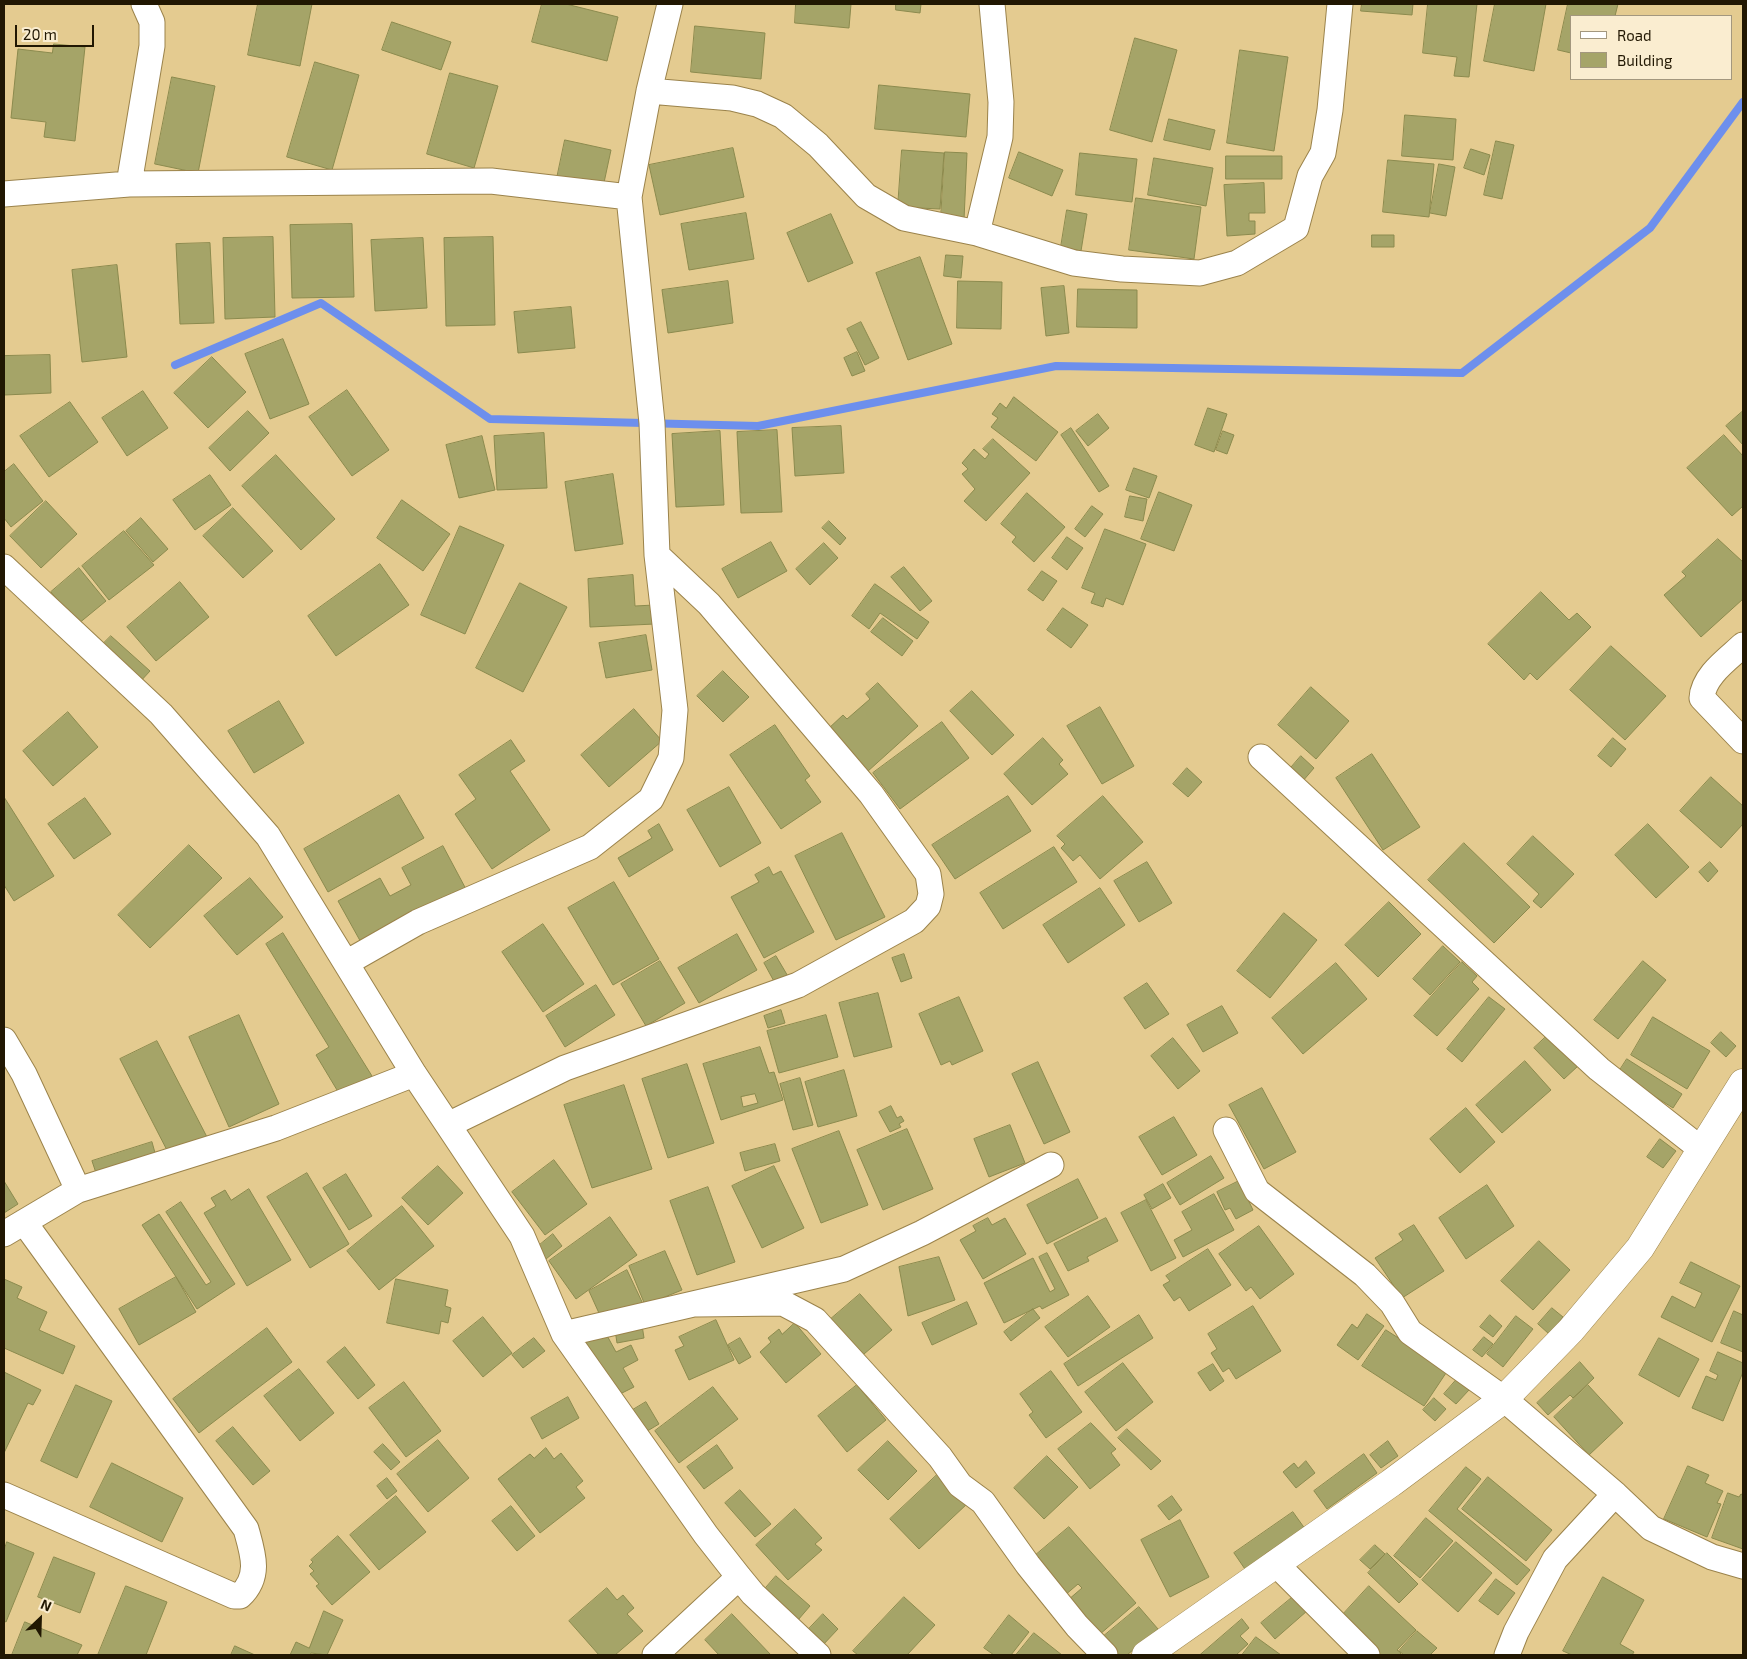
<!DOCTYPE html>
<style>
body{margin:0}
#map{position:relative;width:1747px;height:1659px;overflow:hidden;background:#e4cb90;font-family:"Exo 2",sans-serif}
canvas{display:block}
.frame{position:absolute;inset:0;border:5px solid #211702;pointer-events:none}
.legend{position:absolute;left:1570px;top:15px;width:162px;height:65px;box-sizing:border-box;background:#faedd0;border:1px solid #a3977e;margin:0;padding:6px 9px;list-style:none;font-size:15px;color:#211702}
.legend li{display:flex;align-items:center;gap:10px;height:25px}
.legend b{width:25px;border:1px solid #a3977e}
.north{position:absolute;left:15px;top:1594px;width:50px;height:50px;-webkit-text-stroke:4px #faedd0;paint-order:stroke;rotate:24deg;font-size:14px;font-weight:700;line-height:20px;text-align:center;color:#211702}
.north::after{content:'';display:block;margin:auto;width:18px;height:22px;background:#211702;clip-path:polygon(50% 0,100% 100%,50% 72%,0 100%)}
.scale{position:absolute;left:15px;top:25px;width:79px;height:22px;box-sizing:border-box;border:2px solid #211702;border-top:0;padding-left:6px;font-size:15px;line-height:18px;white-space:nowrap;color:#211702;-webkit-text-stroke:4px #faedd0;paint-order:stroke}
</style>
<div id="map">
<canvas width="1747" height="1659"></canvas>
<div class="frame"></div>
<ul class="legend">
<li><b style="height:6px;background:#fff"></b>Road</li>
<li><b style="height:14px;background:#a5a468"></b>Building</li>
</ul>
<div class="north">N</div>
<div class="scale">20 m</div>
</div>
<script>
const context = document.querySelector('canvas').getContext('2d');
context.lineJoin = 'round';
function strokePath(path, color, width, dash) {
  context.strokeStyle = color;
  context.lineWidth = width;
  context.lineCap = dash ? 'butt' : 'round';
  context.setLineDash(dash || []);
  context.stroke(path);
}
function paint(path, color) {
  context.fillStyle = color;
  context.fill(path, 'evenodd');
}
const stream = new Path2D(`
 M175 365 321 303 490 419 758 426 1056 366 1462 373 1650 228 1743 102`);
const building = new Path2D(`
 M258 4H312L300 66 248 55Z
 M542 4H566L618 17 607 61 532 42Z
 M796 4H851L849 28 795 23Z
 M896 4H921L920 13 896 10Z
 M1362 4H1413L1412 15 1361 11Z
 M1428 4H1477L1469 77 1454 76 1457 57 1423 53Z
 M1495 4H1546L1534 71 1484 61Z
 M1568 4H1618L1615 16H1571V53L1558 50Z
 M392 22 451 42 441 70 382 50Z
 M695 26 765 33 761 79 691 72Z
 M1135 38 1177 50 1152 142 1110 130Z
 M54 44 85 47 75 141 44 137 46 122 11 118 18 49 52 53Z
 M1240 50 1288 57 1274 151 1227 143Z
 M315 62 359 75 332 170 287 157Z
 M450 73 498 86 474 168 427 154Z
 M172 77 215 86 198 173 155 164Z
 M879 85 970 94 966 137 875 129Z
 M1405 115 1456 119 1453 160 1402 156Z
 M1169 119 1215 130 1210 150 1164 140Z
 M565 140 611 150 602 192 556 183Z
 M1496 141 1514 145 1502 199 1484 195Z
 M733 148 744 197 660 215 649 165Z
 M1471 149 1490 155 1484 175 1464 168Z
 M902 150 944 153 940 209 898 207Z
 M945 152 967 153 964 220 941 218Z
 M1019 152 1063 170 1052 196 1009 178Z
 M1080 153 1137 159 1132 202 1076 195Z
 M1226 156H1282V179H1226Z
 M1154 158 1213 168 1206 206 1148 195Z
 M1388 160 1434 164 1429 217 1383 212Z
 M1439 164 1455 167 1446 216 1430 213Z
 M1264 183 1265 213H1249V221H1255V234L1227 236 1224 185Z
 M1136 198 1201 207 1194 259 1129 250Z
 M1067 210 1087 214 1081 251 1061 247Z
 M746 213 754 259 689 270 681 224Z
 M831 214 853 263 808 282 787 233Z
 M352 224 354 297 292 298 290 225Z
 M1372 235H1394V247H1372Z
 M273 237 275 317 225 319 223 238Z
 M493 237 495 325 446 326 444 238Z
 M423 238 427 308 375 311 371 240Z
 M210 243 214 323 180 324 176 244Z
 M946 255 963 256 961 278 944 276Z
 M920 257 952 344 908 360 876 273Z
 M117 265 127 357 82 362 72 270Z
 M728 281 733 323 668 333 662 290Z
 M958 281 1002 282 1001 329 957 328Z
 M1064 286 1069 333 1046 336 1041 288Z
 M1078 289 1137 290V328L1077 327Z
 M571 307 575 348 518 353 514 312Z
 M861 322 879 358 865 365 847 329Z
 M283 339 309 404 270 419 245 354Z
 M857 352 865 371 852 376 844 358Z
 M50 355 51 393 4 395V356Z
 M212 357 246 392 208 428 174 393Z
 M347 390 389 450 352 476 309 417Z
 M143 391 168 428 127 456 102 418Z
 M1014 397 1058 432 1036 461 991 427 998 418 992 414 1000 403 1006 408Z
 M70 402 98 442 49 477 20 436Z
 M1208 408 1227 414 1214 452 1195 445Z
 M248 411 269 433 230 471 209 448Z
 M1743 411V445L1726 426Z
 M1098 414 1109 428 1088 446 1076 431Z
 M841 426 844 473 795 476 792 428Z
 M1071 428 1109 486 1099 492 1061 435Z
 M777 430 782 512 741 513 737 432Z
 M720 431 724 505 676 507 672 434Z
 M1223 431 1234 435 1227 454 1216 450Z
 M544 433 547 488 497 490 494 436Z
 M1724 435 1743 456V506L1732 516 1687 468Z
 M482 436 495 490 459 498 446 445Z
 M993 439 1030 473 986 521 964 501 975 489 962 474 968 469 962 463 974 449 985 459 989 454 983 449Z
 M276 455 335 519 301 550 242 486Z
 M14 464 43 501 11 527 4 518V472Z
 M1134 468 1157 476 1149 498 1126 490Z
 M613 474 623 544 575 551 565 482Z
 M210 475 231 505 195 530 173 500Z
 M1159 492 1192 505 1174 551 1141 539Z
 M1027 493 1065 527 1034 562 1012 542 1016 537 1001 524Z
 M1130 496 1147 499 1143 521 1125 517Z
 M402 500 450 534 423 571 377 538Z
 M46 501 77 534 41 568 10 536Z
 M1092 506 1103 514 1085 537 1075 529Z
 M233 508 273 551 243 578 203 536Z
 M141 518 168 549 153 562 126 531Z
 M829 521 846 538 840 545 822 528Z
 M460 526 504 545 465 634 421 615Z
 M1105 529 1146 544 1123 605 1106 598 1103 607 1091 603 1095 593 1082 588Z
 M124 531 154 565 109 600 82 566Z
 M1067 537 1083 548 1067 570 1052 558Z
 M1718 539 1743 562V599L1701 637 1664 595 1686 576 1682 572Z
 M771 542 787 571 738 598 722 569Z
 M824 543 838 558 810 585 796 569Z
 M380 564 409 605 336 656 308 616Z
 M904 567 932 601 920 611 891 577Z
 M79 568 106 601 78 624 51 592Z
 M1042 571 1057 581 1043 601 1028 590Z
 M633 575 635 606 654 605 655 624 590 627 588 579Z
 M180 582 209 617 156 661 127 627Z
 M520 583 567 607 523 692 476 668Z
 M875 584 929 622 917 639 880 613 869 629 852 616Z
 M1541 592 1569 620 1577 613 1591 627 1537 680 1530 673 1524 680 1488 644Z
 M1063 608 1088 625 1071 648 1047 630Z
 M883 618 913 641 902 656 871 632Z
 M646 635 652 670 606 678 599 643Z
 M111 636 150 671 139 683 100 647Z
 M1611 646 1666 696 1625 740 1570 690Z
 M723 671 749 697 723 722 697 696Z
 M878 683 918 726 867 772 828 729 843 715 847 719 870 699 866 694Z
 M1311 687 1349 721 1316 759 1278 725Z
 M972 691 1014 735 992 755 950 711Z
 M279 701 304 743 254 773 228 731Z
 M1100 707 1134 766 1102 784 1067 726Z
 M634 709 662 741 609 787 581 755Z
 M68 712 98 747 53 786 23 751Z
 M942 722 969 758 900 809 873 773Z
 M775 725 810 776 805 780 821 802 781 829 730 755Z
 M1043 738 1063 760 1059 764 1068 774 1032 805 1004 774Z
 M1613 738 1626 749 1611 767 1598 756Z
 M511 740 525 761 510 771 550 830 492 869 455 814 476 799 459 775Z
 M1372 754 1420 827 1383 850 1336 778Z
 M1301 756 1314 768 1302 782 1289 770Z
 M1187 768 1202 782 1188 797 1173 784Z
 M1711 777 1743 806V824L1721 848 1680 811Z
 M729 787 761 843 720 867 687 810Z
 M399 795 424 838 328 892 304 849Z
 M1008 796 1031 831 955 879 932 845Z
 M1103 796 1143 842 1100 879 1080 855 1073 861 1061 848 1065 844 1057 836Z
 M4 797 54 876 14 901 4 885Z
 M85 798 111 834 74 859 48 824Z
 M659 824 673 850 629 877 618 858 652 838 648 831Z
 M1648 824 1689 867 1656 898 1615 855Z
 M842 833 885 917 836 940 795 856Z
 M1533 836 1574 874 1541 908 1533 901 1539 894 1507 864Z
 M1464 843 1530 907 1494 943 1428 880Z
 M189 845 222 878 150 948 118 915Z
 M443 846 467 891 363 946 338 901 380 878 390 896 411 885 402 868Z
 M1054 847 1077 882 1003 929 980 893Z
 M1147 862 1172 903 1139 922 1114 881Z
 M1710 862 1718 871 1708 882 1699 872Z
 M769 867 773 875 781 871 814 932 764 958 731 897 759 882 755 875Z
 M250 878 283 917 237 955 204 916Z
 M614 882 659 959 613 985 568 908Z
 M1100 888 1125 925 1068 963 1043 925Z
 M1389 902 1421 934 1378 977 1345 945Z
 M1284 913 1317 940 1270 998 1237 971Z
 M543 924 584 984 543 1012 502 952Z
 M283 933 372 1076 340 1095 316 1055 329 1047 266 944Z
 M737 934 757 970 699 1003 678 968Z
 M1443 946 1460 962 1430 995 1413 979Z
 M904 954 912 978 901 982 892 958Z
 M776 956 789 978 776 985 764 963Z
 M660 961 685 1003 646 1026 621 984Z
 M1643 961 1666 980 1618 1039 1594 1020Z
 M1462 962 1477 976 1472 982 1479 989 1437 1036 1414 1016Z
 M1336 963 1367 999 1303 1054 1272 1018Z
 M1147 983 1169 1014 1145 1029 1124 998Z
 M596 985 615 1015 565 1047 546 1016Z
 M878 993 892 1047 854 1057 839 1003Z
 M959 997 983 1051 952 1065 950 1061 941 1065 919 1014Z
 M1489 997 1505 1009 1462 1062 1447 1049Z
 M1222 1006 1238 1033 1203 1052 1187 1025Z
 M781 1010 785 1023 768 1028 764 1016Z
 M239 1015 279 1104 229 1127 189 1037Z
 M826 1015 838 1057 779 1073 767 1031Z
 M1653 1017 1710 1051 1687 1089 1631 1055Z
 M1721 1032 1736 1046 1726 1057 1711 1043Z
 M1548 1035 1578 1066 1564 1079 1534 1048Z
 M1173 1038 1200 1071 1178 1089 1151 1056Z
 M157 1041 207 1137 170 1156 120 1059Z
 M760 1047 769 1073 774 1072 783 1100 721 1120 703 1064ZM755 1094 758 1103 743 1107 741 1097Z
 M1627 1059 1682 1094 1673 1108 1618 1073Z
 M1525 1061 1551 1090 1502 1133 1476 1105Z
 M1038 1062 1070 1132 1044 1144 1012 1074Z
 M687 1064 714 1143 668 1158 642 1079Z
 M844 1070 857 1116 818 1127 805 1082Z
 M800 1078 813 1125 793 1130 780 1084Z
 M624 1085 652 1169 592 1188 564 1105Z
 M1262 1088 1296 1152 1264 1169 1229 1105Z
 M891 1106 897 1118 901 1116 904 1121 899 1124 901 1127 890 1132 879 1112Z
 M1466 1108 1495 1142 1460 1173 1430 1139Z
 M1174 1117 1197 1155 1162 1175 1139 1137Z
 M1010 1125 1025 1163 989 1177 974 1139Z
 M907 1129 933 1189 883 1210 857 1150Z
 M839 1131 868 1205 821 1223 792 1149Z
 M1660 1139 1676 1151 1663 1168 1647 1157Z
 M152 1142 157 1160 98 1179 92 1161Z
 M775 1144 780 1161 745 1171 740 1153Z
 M1211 1156 1224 1178 1180 1205 1167 1183Z
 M554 1160 587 1204 545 1235 512 1192Z
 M438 1166 463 1193 428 1225 402 1198Z
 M774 1166 804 1228 762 1248 732 1186Z
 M307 1173 349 1244 310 1268 267 1197Z
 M346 1174 372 1216 349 1230 323 1188Z
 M1078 1179 1098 1218 1047 1244 1027 1205Z
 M4 1181 18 1204 4 1213Z
 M1239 1181 1253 1210 1236 1219 1230 1208 1225 1210 1217 1192Z
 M1163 1184 1171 1198 1152 1209 1144 1195Z
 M1487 1185 1514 1226 1466 1259 1439 1218Z
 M708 1187 735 1262 697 1275 670 1201Z
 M249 1189 291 1260 247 1286 204 1213 216 1206 211 1198 225 1190 231 1200Z
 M1214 1194 1234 1230 1183 1257 1174 1240 1192 1230 1182 1212Z
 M1146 1200 1176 1258 1151 1271 1121 1213Z
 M181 1202 235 1284 197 1309 142 1225 159 1214 206 1285 211 1282 166 1212Z
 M402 1206 434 1246 379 1290 347 1251Z
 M610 1217 637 1255 576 1299 549 1261Z
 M988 1218 992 1225 1005 1218 1026 1254 983 1279 960 1240 976 1231 973 1226Z
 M1106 1218 1118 1241 1087 1257 1089 1261 1068 1271 1054 1244Z
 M1414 1225 1444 1271 1402 1298 1375 1258 1403 1240 1399 1234Z
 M1259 1226 1294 1274 1260 1299 1251 1287 1246 1291 1219 1254Z
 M553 1234 562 1246 546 1259 536 1248Z
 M1539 1241 1570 1270 1533 1310 1501 1281Z
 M1208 1249 1231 1285 1189 1311 1180 1297 1174 1301 1163 1285 1170 1281 1166 1276Z
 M665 1251 682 1290 645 1305 629 1266Z
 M1047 1253 1069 1295 1042 1309 1040 1306 1004 1323 984 1283 1033 1258 1050 1292 1055 1289 1039 1257Z
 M939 1257 955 1300 908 1316 899 1267Z
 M1691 1262 1740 1286 1712 1342 1661 1317 1672 1296 1695 1308 1702 1293 1680 1283Z
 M627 1270 643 1304 603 1322 589 1291Z
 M176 1277 196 1312 139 1345 119 1309Z
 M4 1279 22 1287 17 1298 47 1312 39 1330 75 1346 63 1374 4 1348Z
 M396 1279 448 1290 445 1306 451 1308 448 1323 441 1321 439 1334 387 1323Z
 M860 1294 892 1330 857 1360 825 1324Z
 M1088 1296 1110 1327 1068 1357 1045 1327Z
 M967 1302 977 1324 932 1345 922 1323Z
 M1253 1306 1281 1351 1236 1379 1229 1368 1223 1372 1211 1353 1217 1349 1208 1334Z
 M1552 1308 1563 1317 1549 1334 1538 1324Z
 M1033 1309 1040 1318 1011 1341 1004 1332Z
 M1734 1311 1743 1315V1352L1721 1343Z
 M1367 1314 1384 1326 1358 1360 1337 1345 1352 1324 1357 1328Z
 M1139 1315 1153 1338 1078 1386 1064 1364Z
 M1490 1315 1502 1326 1493 1337 1480 1327Z
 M1516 1316 1533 1329 1503 1367 1487 1354Z
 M483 1317 512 1353 483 1377 453 1341Z
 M716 1320 734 1360 689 1380 675 1350 684 1346 679 1337Z
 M795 1323 821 1354 786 1383 760 1352 771 1342 768 1338 779 1329 782 1334Z
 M642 1325 644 1338 617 1343 615 1330Z
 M267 1328 292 1362 199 1433 173 1399Z
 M604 1330 616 1352 631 1345 638 1360 623 1368 634 1387 612 1398 582 1341Z
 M1386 1330 1448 1370 1424 1406 1362 1366Z
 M1484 1337 1493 1344 1482 1357 1473 1350Z
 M534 1338 545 1351 523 1368 512 1355Z
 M740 1338 751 1357 739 1364 728 1345Z
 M1659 1338 1699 1359 1679 1397 1639 1375Z
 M345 1347 375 1385 358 1399 327 1362Z
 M1718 1352 1743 1363V1372L1723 1421 1692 1408 1706 1376 1716 1380 1718 1375 1710 1371Z
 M1580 1362 1594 1378 1573 1398 1570 1395 1548 1415 1537 1403Z
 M1123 1363 1153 1402 1116 1431 1085 1392Z
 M1213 1364 1224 1381 1210 1391 1198 1373Z
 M299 1369 334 1413 300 1441 264 1396Z
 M1051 1371 1082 1412 1046 1438 1029 1415 1033 1412 1020 1394Z
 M4 1372 41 1390 33 1405 28 1403 4 1453Z
 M1457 1379 1469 1390 1456 1404 1444 1394Z
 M404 1382 441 1431 406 1457 369 1408Z
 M76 1385 112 1401 77 1478 41 1461Z
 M857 1385 886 1420 847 1452 818 1416Z
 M1588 1385 1623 1423 1589 1455 1554 1417Z
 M713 1387 738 1419 679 1463 655 1431Z
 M568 1397 579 1418 542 1439 531 1418Z
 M1434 1398 1446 1409 1435 1421 1423 1410Z
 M646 1402 659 1424 644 1433 631 1411Z
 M1091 1423 1116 1449 1111 1453 1120 1465 1090 1489 1058 1449Z
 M233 1427 270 1471 253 1485 216 1441Z
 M1127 1429 1161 1461 1151 1470 1118 1438Z
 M438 1440 469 1478 428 1512 397 1474Z
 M888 1441 917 1471 888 1500 858 1470Z
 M1388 1441 1398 1456 1381 1468 1370 1455Z
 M383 1444 400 1462 391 1470 374 1452Z
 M717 1445 733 1468 704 1489 687 1467Z
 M546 1448 554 1459 561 1453 583 1481 576 1487 585 1498 540 1533 498 1479 530 1454 534 1458Z
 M1364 1454 1377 1473 1327 1509 1314 1491Z
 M1047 1456 1078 1487 1044 1519 1014 1488Z
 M1306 1461 1315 1473 1296 1488 1283 1472 1294 1463 1298 1468Z
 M112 1463 183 1498 162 1542 90 1507Z
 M1688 1466 1709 1475 1705 1483 1723 1491 1717 1503 1721 1504 1707 1537 1664 1519Z
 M1466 1467 1481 1479 1457 1509 1530 1570 1517 1585 1429 1511Z
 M938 1474 967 1504 919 1549 890 1519Z
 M1488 1477 1552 1530 1526 1561 1462 1509Z
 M387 1478 397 1491 387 1499 377 1486Z
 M740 1490 771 1524 755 1537 725 1503Z
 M1728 1493 1739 1497 1741 1494 1743 1495V1549L1712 1538Z
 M396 1496 426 1532 379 1570 350 1535Z
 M1172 1496 1182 1510 1169 1520 1158 1506Z
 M511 1506 535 1536 517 1551 492 1521Z
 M795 1509 822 1538 815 1544 822 1550 788 1580 756 1545Z
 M1293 1512 1308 1533 1249 1575 1234 1553Z
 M1426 1518 1453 1541 1420 1578 1394 1556Z
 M1180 1520 1209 1577 1170 1597 1141 1540Z
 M1069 1527 1136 1603 1099 1635 1068 1600 1082 1588 1078 1584 1064 1596 1031 1559Z
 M338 1536 370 1572 332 1605 316 1586 319 1584 310 1574 314 1571 309 1566 313 1562 311 1560Z
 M7 1542 34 1553 6 1622 4 1621V1551Z
 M1456 1542 1492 1573 1458 1612 1422 1580Z
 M1375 1545 1385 1554 1370 1569 1360 1560Z
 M1387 1553 1418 1584 1399 1603 1368 1573Z
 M54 1557 95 1573 80 1613 38 1597Z
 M776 1576 810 1606 798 1620 764 1590Z
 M1603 1577 1644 1600 1620 1644 1634 1652 1632 1655H1572L1563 1651Z
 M1496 1579 1515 1593 1498 1615 1479 1601Z
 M126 1586 167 1602 146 1655H98Z
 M1369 1586 1416 1630 1397 1650 1401 1653 1399 1655H1373L1337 1621Z
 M607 1588 617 1600 623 1595 634 1608 627 1614 643 1631 615 1655H599L569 1621Z
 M1294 1596 1307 1611 1275 1639 1261 1623Z
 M904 1597 935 1625 907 1655H858L853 1651Z
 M1139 1607 1158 1629 1127 1655H1112L1099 1640Z
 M324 1611 343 1620 327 1655 311 1653 310 1655H290L296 1642 309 1648Z
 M732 1614 771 1655H719L705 1640Z
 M823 1614 838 1629 821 1647 806 1632Z
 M1009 1615 1029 1632 1011 1655H994L984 1648Z
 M1242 1619 1249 1628 1240 1636 1248 1644 1236 1655H1200Z
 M25 1622 82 1645 77 1655H12Z
 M1417 1631 1437 1648 1430 1655H1404L1399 1651Z
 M1034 1633 1062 1655H1016Z
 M1256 1637 1281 1655H1242Z
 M235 1646 255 1655H231Z`);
const street = new Path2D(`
 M649 91 732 98 757 104 783 116 818 145 866 196 904 218 977 233 1074 263 1122 269 1200 273 1237 263 1296 228 1310 176 1323 153 1330 110 1340 4
 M129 184 152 46V22L144 4
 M4 194 129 184 491 181 629 197
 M977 233 1000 137 1001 102 992 4
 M4 567 161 714 268 836 414 1074 522 1236 564 1334 706 1535 739 1577 753 1594 818 1655
 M1743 645C1728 659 1703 676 1702 698L1743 741
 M1261 757 1599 1069 1701 1149
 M346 963 418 922 590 847 651 799 671 758 675 710 657 555 652 423 629 197 649 91 670 4
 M4 1040 24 1074 78 1190
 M448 1125 565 1068 798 985 914 921 928 906 931 894 928 874 871 794 709 604 657 555
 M1226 1130 1257 1191 1365 1275 1392 1303 1410 1332 1504 1399 1615 1494 1651 1528 1712 1557 1743 1566
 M4 1234 78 1190 276 1128 414 1074
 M696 1304 783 1303 815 1320 940 1457 960 1485 983 1502 1028 1565 1077 1626 1105 1655
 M564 1334 844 1269 922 1233 1051 1165
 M4 1495 234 1596H240C261 1576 253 1554 246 1529L24 1222
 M1275 1563 1367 1655
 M655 1655 739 1577
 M1507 1655 1516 1632 1555 1559 1615 1494`);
const secondary = new Path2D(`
 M1146 1655 1391 1483 1504 1399 1571 1330 1640 1248 1743 1083`);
strokePath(stream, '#6d8fed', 8);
paint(building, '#a5a468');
strokePath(building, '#8b8a4e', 1);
strokePath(street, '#9b834b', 27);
strokePath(secondary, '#9b834b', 29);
strokePath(street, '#fff', 25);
strokePath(secondary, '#fff', 28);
</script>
